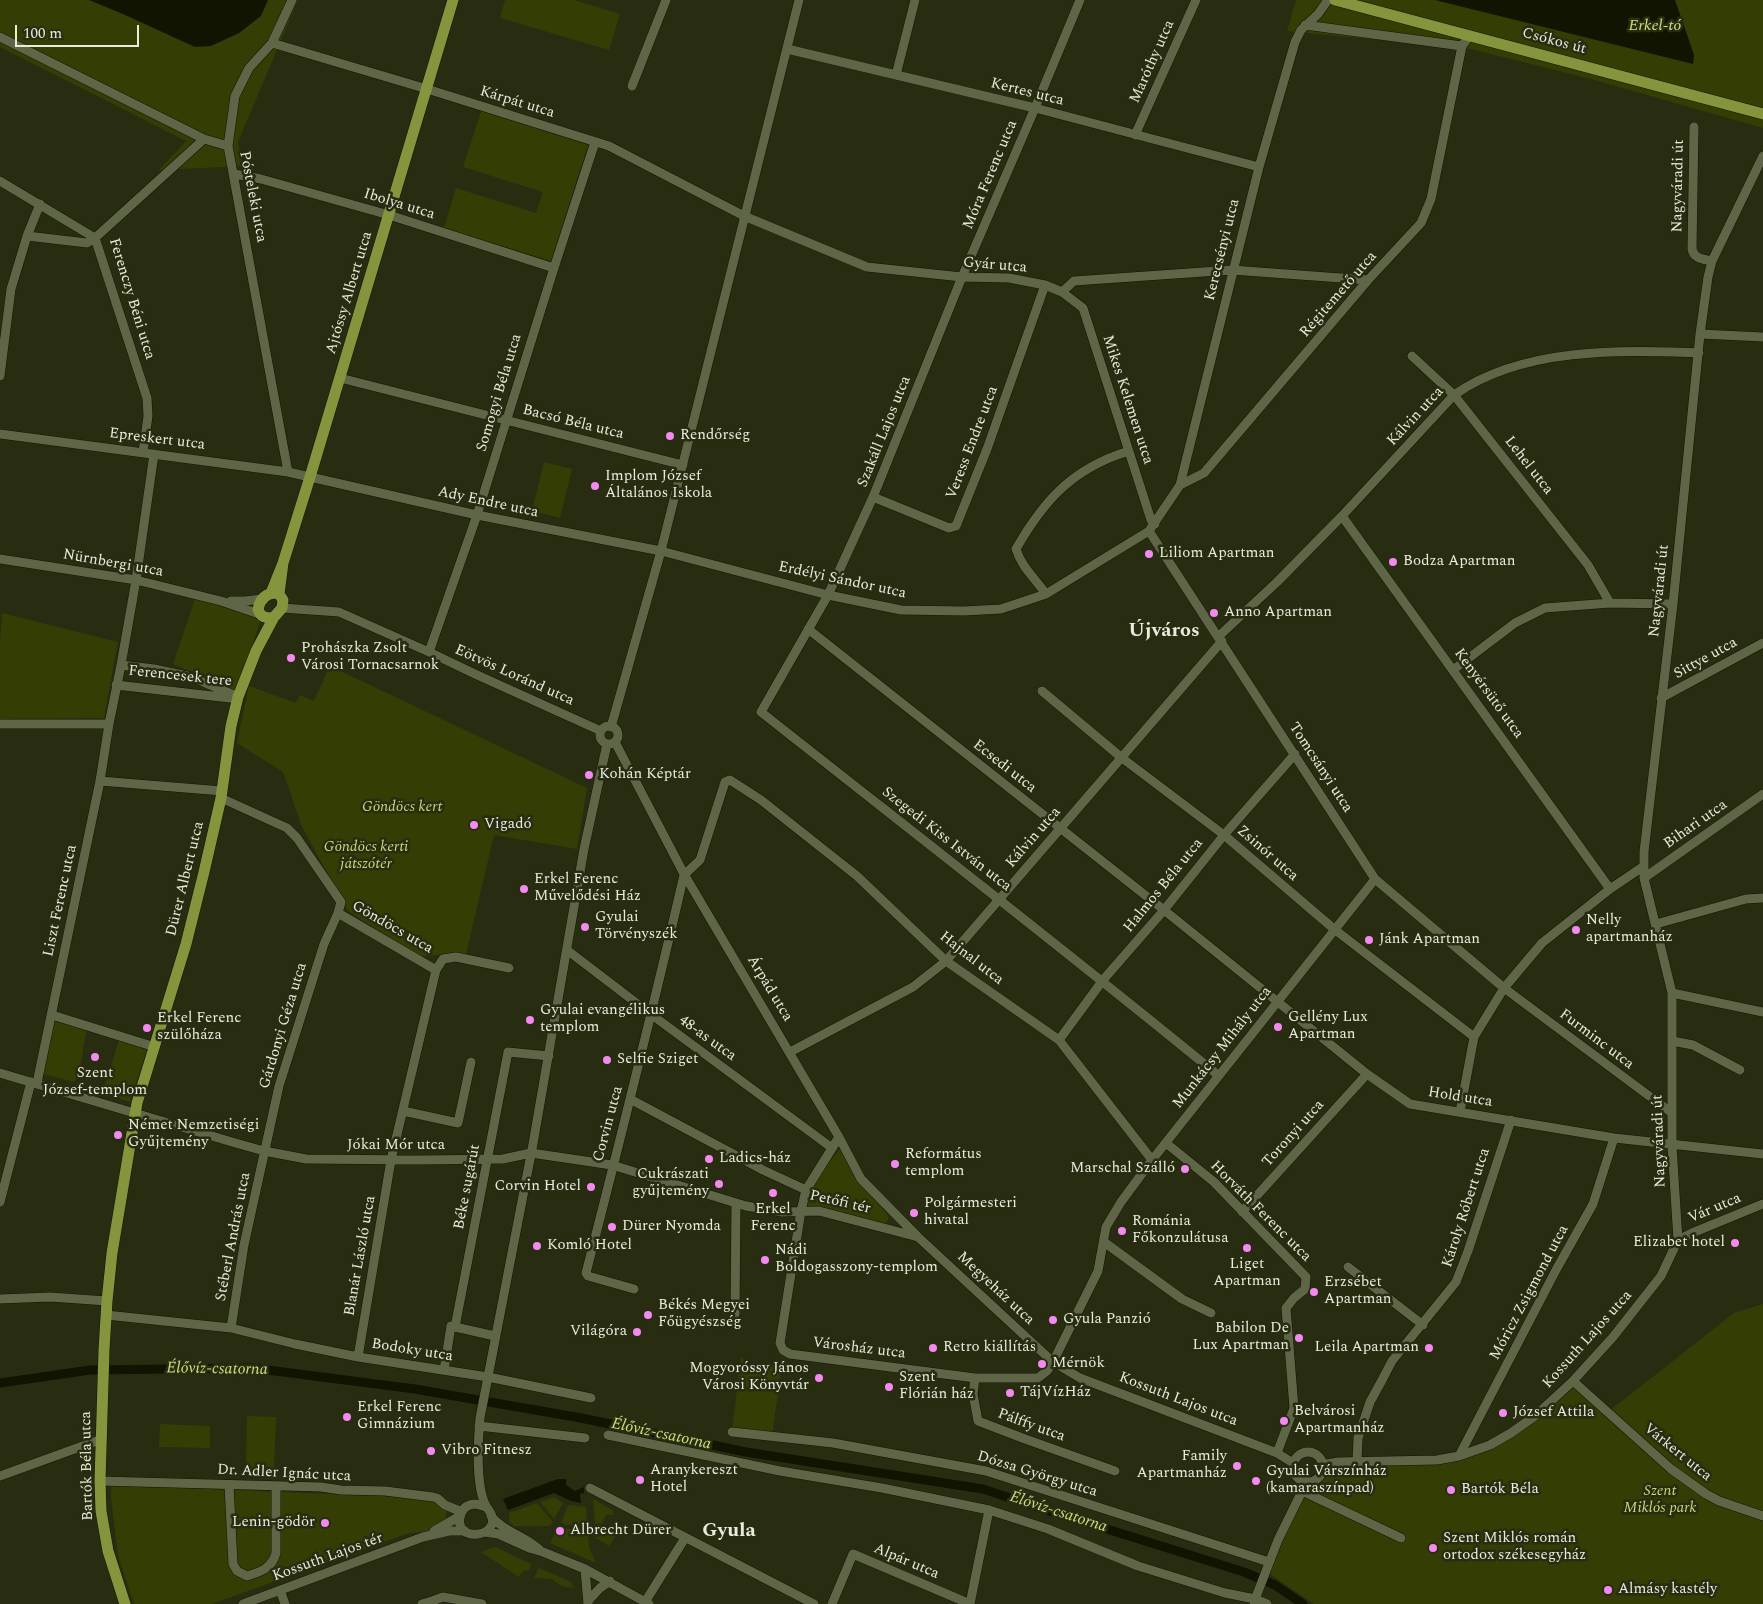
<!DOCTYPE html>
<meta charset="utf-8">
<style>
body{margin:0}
#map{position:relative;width:1763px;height:1604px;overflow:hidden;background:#282d12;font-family:Spectral,serif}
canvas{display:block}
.scale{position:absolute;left:15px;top:25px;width:124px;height:22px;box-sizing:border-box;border:2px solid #e8ecdb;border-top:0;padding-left:6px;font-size:15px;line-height:18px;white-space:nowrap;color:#e8ecdb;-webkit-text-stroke:4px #282d12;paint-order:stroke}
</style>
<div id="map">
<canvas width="1763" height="1604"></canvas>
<div class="scale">100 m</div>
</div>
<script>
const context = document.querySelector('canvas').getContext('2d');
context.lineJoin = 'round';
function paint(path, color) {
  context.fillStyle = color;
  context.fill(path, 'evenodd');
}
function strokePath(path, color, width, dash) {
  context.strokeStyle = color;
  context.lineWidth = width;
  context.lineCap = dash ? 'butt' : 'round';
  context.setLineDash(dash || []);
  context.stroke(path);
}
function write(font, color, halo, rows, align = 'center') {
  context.font = font + ' Spectral,serif';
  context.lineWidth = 5;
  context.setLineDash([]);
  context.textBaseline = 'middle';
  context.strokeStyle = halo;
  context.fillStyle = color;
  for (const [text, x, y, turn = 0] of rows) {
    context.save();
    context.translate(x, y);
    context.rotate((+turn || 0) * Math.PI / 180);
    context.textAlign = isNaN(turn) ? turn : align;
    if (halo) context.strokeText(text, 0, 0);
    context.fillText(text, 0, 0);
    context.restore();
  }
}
const green = new Path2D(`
 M0 0H298L238 142 242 166 159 170 186 141 0 47Z
 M505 0H574L620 14 609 50 500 18Z
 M1296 0H1763V128L1591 79 1471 49 1287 31Z
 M481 111 588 145 551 261 444 228 456 188 536 213 543 192 463 167Z
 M544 462 572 469 560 518 532 511Z
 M196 596 257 607 261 619 237 691 173 664Z
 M2 613 118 642 104 718 0 719V642Z
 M330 666 587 788 577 849 494 835 466 954 419 956 348 911 302 827 283 772 237 743 249 686 296 703 300 695 314 701Z
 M52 1015 87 1026 79 1076 74 1082 39 1073Z
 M119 1040 147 1049 130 1102 102 1094Z
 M840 1149 857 1177 889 1217 885 1225 806 1208 816 1178Z
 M1763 1304V1604H1314L1270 1574 1278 1540 1307 1481H1312L1320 1475 1322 1465 1437 1460 1511 1433 1573 1381 1608 1412 1734 1313Z
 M741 1356C747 1368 758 1370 769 1362L778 1370H781L772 1437 732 1432Z
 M247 1416 276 1417 274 1470 246 1469Z
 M160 1424 210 1426V1448L159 1447Z
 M111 1485 430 1498 447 1508 445 1521 427 1531 406 1534 212 1604H134L118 1556 111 1497Z
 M554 1497 563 1503 554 1519 540 1502Z
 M593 1499 614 1511 612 1515H606L602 1523 595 1524Z
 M537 1503 553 1522 550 1526H514L509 1522V1513Z
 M568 1505 586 1507 587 1525H564V1523H561Z
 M604 1526C608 1529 614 1527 619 1530L609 1546 596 1538 595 1529 601 1528Z
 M588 1528 589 1547 596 1563 550 1543 555 1533 564 1536 565 1529Z
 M495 1547 531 1564 529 1570 523 1571 519 1577 481 1552Z
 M539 1568 571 1582 574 1588 561 1586 552 1579 534 1578Z`);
const water = new Path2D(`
 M89 0H268L261 16 239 33 211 46 195 47 123 14Z
 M1435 0H1675L1694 55 1693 64Z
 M558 1479H566V1485L575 1491 584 1487V1493L580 1494 581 1503 571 1501 554 1493 508 1510 503 1499Z`);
const canal = new Path2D(`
 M0 1383 90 1370 252 1368 415 1389 581 1418 746 1452 983 1489 1040 1508 1244 1572 1275 1585 1303 1604`);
const minor = new Path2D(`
 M1080 0 1035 108 962 277 873 497 828 595 761 712C914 833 1068 952 1219 1076
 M1305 25 1462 46
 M0 37 204 139 228 146
 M272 43 427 89 609 146 744 216 867 267 962 277 1009 278 1045 285 1062 292 1083 308 1151 520 1155 524
 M787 49 1035 108 1259 167
 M896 75 915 0
 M632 86 666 0
 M1694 127 1692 249C1694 259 1703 259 1712 261
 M1135 135 1196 0
 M234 174 261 179 389 215 554 268
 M0 181 95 238
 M27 236 87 243 95 238 204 139
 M95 238 147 398 148 416 143 452
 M1062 292 1074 281 1232 270 1368 280
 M1700 334 1763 337
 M1412 356 1454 395 1588 565 1610 603
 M0 376 11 289 27 236 40 204
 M340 378 683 465
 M0 434 288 472 477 515 661 551 828 595 901 610 964 611 1001 609 1046 594 1149 531 1180 485 1204 473 1368 280 1421 223 1431 199 1462 46 1470 35
 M288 472 228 146 235 96 249 68 272 43 292 0
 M1180 485 1259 167 1295 42 1301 30 1318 14 1328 0
 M873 497 949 528 956 526 987 449 1045 285
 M1342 516 1610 889
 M1149 531 1375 879 1504 988 1672 1113
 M0 559 136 580 221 601 259 614
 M1046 594C1035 578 1022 568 1016 549 1044 500 1073 468 1129 451
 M231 601H245L262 599
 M282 608 339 612 429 652 475 674 601 731
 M808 629 1164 910 1367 1074 1410 1104 1614 1138 1763 1154
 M1219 636 1277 582 1342 516 1454 395C1522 347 1620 350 1699 353
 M429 652 477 515 554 268 595 142
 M121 665 154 669 192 677 236 696
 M1453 670 1515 623 1545 608 1610 603 1673 604
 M116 685 230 698 238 697
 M1042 691 1122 758 1224 835 1334 929 1474 1037
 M1661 698 1763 643
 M0 724H109
 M600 735a9 9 0 1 1 18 0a9 9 0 1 1-18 0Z
 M611 727 661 551 799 0
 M615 742 684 874 839 1137 861 1179 918 1237 1053 1362 1080 1378 1277 1453 1293 1463
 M100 781 222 791
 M221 798 287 828 297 838 341 902 338 913 436 970 443 959 456 957 509 968
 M1644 878 1763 794
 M1656 924 1746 899 1763 898
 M567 950 652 1015 832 1148
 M1672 993 1763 1012
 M52 1015 155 1047
 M1059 1040 1103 980 1164 910 1224 835 1295 754
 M1672 1041 1693 1045 1740 1070
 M790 1052 913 987 946 961 1222 641
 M0 1073 232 1142 264 1151 306 1159 421 1160 503 1159 531 1153 612 1165 746 1206 782 1212 819 1211 918 1237
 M37 1083 100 781 109 724 121 665 136 580 154 454
 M630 1099 763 1170 806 1190
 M403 1111 458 1123 471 1062
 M1460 1112 1474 1037 1504 988 1542 943 1610 889 1644 866
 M839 1137 806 1190 801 1211 780 1343 783 1350 790 1354 975 1378H1038L1047 1371 1053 1362 1098 1271 1106 1227 1121 1202 1152 1160 1375 879
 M1166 1143 1214 1182 1306 1277 1305 1289 1294 1298 1286 1308 1294 1408 1277 1453
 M0 1202 31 1082
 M1242 1212 1367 1074
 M1678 1240 1692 1233 1763 1204
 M1104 1242 1182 1299 1211 1313
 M1348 1267 1423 1325
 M634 1289 588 1276 586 1273C620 1141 653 1008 684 875L700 860 725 782 730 780 761 800 857 876 946 961 1059 1040 1152 1160
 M0 1299 50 1297 107 1301
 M735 1314 736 1203
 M106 1315 231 1328 295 1344 358 1357 488 1377 591 1398
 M231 1328 244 1245 279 1086 324 944 338 913
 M495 1336 455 1327 508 1052 549 1056
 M358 1357 391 1160 436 970
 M444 1370 451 1326 455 1327
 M975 1378 973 1394 978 1421 1025 1439 1115 1471
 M1573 1381 1671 1469 1706 1494 1719 1501 1763 1516
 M479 1426 585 1438
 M732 1432 833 1443 986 1471 1269 1562
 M608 1435 780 1471 882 1488 989 1510 1048 1529 1138 1566 1225 1593 1255 1599 1267 1604
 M1293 1467a15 15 0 1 1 30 0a15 15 0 1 1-30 0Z
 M1459 1456 1556 1270 1593 1204 1614 1138
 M1357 1461 1358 1438 1370 1402 1381 1382 1392 1361 1456 1282 1468 1251 1511 1120
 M1322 1465 1338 1462 1437 1460 1459 1456 1490 1445 1511 1433 1535 1416 1573 1381 1613 1337 1661 1276 1678 1240 1672 1146V993L1644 878V852L1673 604 1700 334 1708 277 1712 261 1763 156
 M0 1476 102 1439
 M100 1481 321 1487 341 1490 385 1491 433 1497 437 1498 445 1505 462 1512
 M229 1485 233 1564 237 1571 247 1576C261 1572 272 1568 276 1553V1486
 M590 1488 814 1604
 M1302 1491 1401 1538
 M486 1507 476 1504C469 1504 463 1507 461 1514 450 1546 509 1537 488 1509 475 1492 478 1440 480 1418L533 1144 584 849 607 744
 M491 1516C504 1532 525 1536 540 1550
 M434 1531 460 1516
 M485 1532 498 1534 529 1548 543 1552 585 1569 649 1604
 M585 1569 588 1604
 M280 1590 285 1604
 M588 1601 600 1588 610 1581
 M645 1602 685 1538
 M1254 1602 1278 1540 1307 1481
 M243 1604 423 1537 449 1531H465
 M422 1604 432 1601
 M433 1604 432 1601 443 1597 482 1604
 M832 1604 853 1554 970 1604 989 1510`);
const major = new Path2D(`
 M1335 0 1763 114
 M271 593 283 563 310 477 453 0
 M274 617C266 619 260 617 258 609 260 599 266 592 278 593
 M125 1604 108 1551 101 1511 100 1481 104 1350 107 1301 112 1253 137 1103 186 944 204 872 221 798 231 726 238 697 256 651 274 617 282 608 283 600 279 594 283 563`);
const markers = [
 [670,436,5,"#f489f0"],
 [595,486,5,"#f489f0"],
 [1149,554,5,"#f489f0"],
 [1393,562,5,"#f489f0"],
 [1214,613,5,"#f489f0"],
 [291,658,5,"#f489f0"],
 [589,775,5,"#f489f0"],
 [474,825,5,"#f489f0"],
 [524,889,5,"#f489f0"],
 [585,927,5,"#f489f0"],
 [1576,930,5,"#f489f0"],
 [1369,940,5,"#f489f0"],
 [530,1020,5,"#f489f0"],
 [1278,1027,5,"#f489f0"],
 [147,1028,5,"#f489f0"],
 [95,1057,5,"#f489f0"],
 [607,1060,5,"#f489f0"],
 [118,1135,5,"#f489f0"],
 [709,1159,5,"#f489f0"],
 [895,1164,5,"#f489f0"],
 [1185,1169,5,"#f489f0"],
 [719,1184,5,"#f489f0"],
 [591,1187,5,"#f489f0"],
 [773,1193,5,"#f489f0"],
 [914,1213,5,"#f489f0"],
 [612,1227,5,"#f489f0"],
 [1122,1231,5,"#f489f0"],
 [1735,1243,5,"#f489f0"],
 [537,1246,5,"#f489f0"],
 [1247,1248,5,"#f489f0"],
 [765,1260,5,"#f489f0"],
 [1314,1292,5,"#f489f0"],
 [648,1315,5,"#f489f0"],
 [1053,1320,5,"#f489f0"],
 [637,1332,5,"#f489f0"],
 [1299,1338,5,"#f489f0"],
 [933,1348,5,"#f489f0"],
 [1429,1348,5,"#f489f0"],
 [1042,1364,5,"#f489f0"],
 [819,1378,5,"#f489f0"],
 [889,1387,5,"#f489f0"],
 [1010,1393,5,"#f489f0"],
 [1503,1413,5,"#f489f0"],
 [347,1417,5,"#f489f0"],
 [1284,1421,5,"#f489f0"],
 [431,1451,5,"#f489f0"],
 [1237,1466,5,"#f489f0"],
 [640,1480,5,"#f489f0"],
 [1256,1481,5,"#f489f0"],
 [1451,1490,5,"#f489f0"],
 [325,1523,5,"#f489f0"],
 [560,1531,5,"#f489f0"],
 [1433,1548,5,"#f489f0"],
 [1608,1590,5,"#f489f0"]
];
const streetNames = [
 ["Csókos út",1554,42,15],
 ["Maróthy utca",1153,62,-66],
 ["Kertes utca",1027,93,14],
 ["Kárpát utca",517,103,17],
 ["Móra Ferenc utca",991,175,-67],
 ["Nagyváradi út",1679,186,-89],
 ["Pósteleki utca",252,197,79],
 ["Ibolya utca",399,205,17],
 ["Kerecsényi utca",1223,250,-76],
 ["Gyár utca",995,266,5],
 ["Ajtóssy Albert utca",350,293,-73],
 ["Régitemető utca",1339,295,-49],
 ["Ferenczy Béni utca",131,299,73],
 ["Somogyi Béla utca",500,393,-73],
 ["Mikes Kelemen utca",1127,400,72],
 ["Kálvin utca",1416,417,-47],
 ["Bacsó Béla utca",573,423,14],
 ["Szakáll Lajos utca",885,432,-68],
 ["Epreskert utca",157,440,7],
 ["Veress Endre utca",973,443,-69],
 ["Lehel utca",1528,466,52],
 ["Ady Endre utca",488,503,12],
 ["Nürnbergi utca",113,564,10],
 ["Erdélyi Sándor utca",842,581,12],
 ["Nagyváradi út",1660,591,-84],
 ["Sittye utca",1706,659,-29],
 ["Eötvös Loránd utca",514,676,24],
 ["Ferencesek tere",180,677,6],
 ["Kenyérsütő utca",1488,694,54],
 ["Ecsedi utca",1004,767,38],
 ["Tomcsányi utca",1320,768,57],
 ["Bihari utca",1696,825,-35],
 ["Kálvin utca",1034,838,-49],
 ["Szegedi Kiss István utca",946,840,38],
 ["Zsinór utca",1267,854,41],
 ["Dürer Albert utca",186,879,-76],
 ["Halmos Béla utca",1164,886,-51],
 ["Liszt Ferenc utca",61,901,-78],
 ["Göndöcs utca",392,928,30],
 ["Hajnal utca",971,959,38],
 ["Árpád utca",769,989,59],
 ["Gárdonyi Géza utca",284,1026,-73],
 ["48-as utca",707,1039,36],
 ["Furminc utca",1596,1040,37],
 ["Munkácsy Mihály utca",1223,1048,-52],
 ["Hold utca",1460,1098,9],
 ["Corvin utca",609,1124,-75],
 ["Toronyi utca",1294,1134,-48],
 ["Nagyváradi út",1660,1141,-92],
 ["Jókai Mór utca",396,1146],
 ["Béke sugárút",468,1187,-79],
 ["Petőfi tér",840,1203,13],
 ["Károly Róbert utca",1467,1208,-72],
 ["Vár utca",1715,1209,-23],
 ["Horváth Ferenc utca",1260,1212,45],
 ["Stéberl András utca",234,1237,-79],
 ["Blanár László utca",361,1256,-80],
 ["Megyeház utca",995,1289,43],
 ["Móricz Zsigmond utca",1530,1293,-62],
 ["Kossuth Lajos utca",1588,1340,-48],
 ["Városház utca",859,1349,7],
 ["Bodoky utca",412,1351,9],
 ["Kossuth Lajos utca",1178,1400,21],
 ["Pálffy utca",1031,1426,20],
 ["Várkert utca",1677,1453,39],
 ["Bartók Béla utca",88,1466,-91],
 ["Dr. Adler Ignác utca",284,1474,3],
 ["Dózsa György utca",1037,1475,17],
 ["Kossuth Lajos tér",328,1558,-20],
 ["Alpár utca",906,1562,23]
];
const poiNames = [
 ["Rendőrség",680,436],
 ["Implom József",605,477],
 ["Általános Iskola",605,494],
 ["Liliom Apartman",1159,554],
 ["Bodza Apartman",1403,562],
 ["Anno Apartman",1224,613],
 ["Prohászka Zsolt",301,649],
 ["Városi Tornacsarnok",301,666],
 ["Kohán Képtár",599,775],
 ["Vigadó",484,825],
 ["Erkel Ferenc",534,880],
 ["Művelődési Ház",534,897],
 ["Gyulai",595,918],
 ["Törvényszék",595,935],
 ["Nelly",1586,921],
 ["apartmanház",1586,938],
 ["Jánk Apartman",1379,940],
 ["Gyulai evangélikus",540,1011],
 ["templom",540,1028],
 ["Gellény Lux",1288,1018],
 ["Apartman",1288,1035],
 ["Erkel Ferenc",157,1019],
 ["szülőháza",157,1036],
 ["Selfie Sziget",617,1060],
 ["Szent",95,1074,"center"],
 ["József-templom",95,1091,"center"],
 ["Német Nemzetiségi",128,1126],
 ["Gyűjtemény",128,1143],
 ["Református",905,1155],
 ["templom",905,1172],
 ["Ladics-ház",719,1159],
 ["Marschal Szálló",1175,1169,"right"],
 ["Cukrászati",709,1175,"right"],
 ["gyűjtemény",709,1192,"right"],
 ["Corvin Hotel",581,1187,"right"],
 ["Polgármesteri",924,1204],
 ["hivatal",924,1221],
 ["Erkel",773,1210,"center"],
 ["Ferenc",773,1227,"center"],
 ["Románia",1132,1222],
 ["Főkonzulátusa",1132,1239],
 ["Dürer Nyomda",622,1227],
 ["Elizabet hotel",1725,1243,"right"],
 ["Komló Hotel",547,1246],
 ["Nádi",775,1251],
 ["Boldogasszony-templom",775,1268],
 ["Liget",1247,1265,"center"],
 ["Apartman",1247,1282,"center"],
 ["Erzsébet",1324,1283],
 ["Apartman",1324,1300],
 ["Békés Megyei",658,1306],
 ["Főügyészség",658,1323],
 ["Gyula Panzió",1063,1320],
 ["Babilon De",1289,1329,"right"],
 ["Lux Apartman",1289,1346,"right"],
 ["Világóra",627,1332,"right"],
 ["Retro kiállítás",943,1348],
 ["Leila Apartman",1419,1348,"right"],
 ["Mérnök",1052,1364],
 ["Mogyoróssy János",809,1369,"right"],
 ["Városi Könyvtár",809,1386,"right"],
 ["Szent",899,1378],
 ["Flórián ház",899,1395],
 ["TájVízHáz",1020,1393],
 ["Erkel Ferenc",357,1408],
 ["Gimnázium",357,1425],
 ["Belvárosi",1294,1412],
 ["Apartmanház",1294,1429],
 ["József Attila",1513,1413],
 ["Vibro Fitnesz",441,1451],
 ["Family",1227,1457,"right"],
 ["Apartmanház",1227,1474,"right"],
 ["Aranykereszt",650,1471],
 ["Hotel",650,1488],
 ["Gyulai Várszínház",1266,1472],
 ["(kamaraszínpad)",1266,1489],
 ["Bartók Béla",1461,1490],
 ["Lenin-gödör",315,1523,"right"],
 ["Albrecht Dürer",570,1531],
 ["Szent Miklós román",1443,1539],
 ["ortodox székesegyház",1443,1556],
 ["Almásy kastély",1618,1590]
];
const parkNames = [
 ["Göndöcs kert",402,808],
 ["Göndöcs kerti",366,848],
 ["játszótér",366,865],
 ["Szent",1660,1492],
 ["Miklós park",1660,1509]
];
const waterNames = [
 ["Erkel-tó",1655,27],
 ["Élővíz-csatorna",217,1370,1],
 ["Élővíz-csatorna",661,1435,12],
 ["Élővíz-csatorna",1058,1513,18]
];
const districtNames = [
 ["Újváros",1164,632],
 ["Gyula",729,1532]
];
paint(green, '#343d04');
paint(water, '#101401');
strokePath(canal, '#101401', 9);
strokePath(minor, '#111500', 10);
strokePath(major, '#111500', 12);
strokePath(minor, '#5f6648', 9);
strokePath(major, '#85953e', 11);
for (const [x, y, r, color] of markers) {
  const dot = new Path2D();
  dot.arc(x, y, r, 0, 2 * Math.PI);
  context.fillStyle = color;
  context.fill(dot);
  strokePath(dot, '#282d12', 2);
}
write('15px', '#e8ecdb', '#282d12', streetNames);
write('15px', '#e8ecdb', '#282d12', poiNames, 'left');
write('italic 15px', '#c7db78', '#282d12', parkNames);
write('italic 16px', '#cce07c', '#282d12', waterNames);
write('bold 20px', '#e8ecdb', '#282d12', districtNames);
</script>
